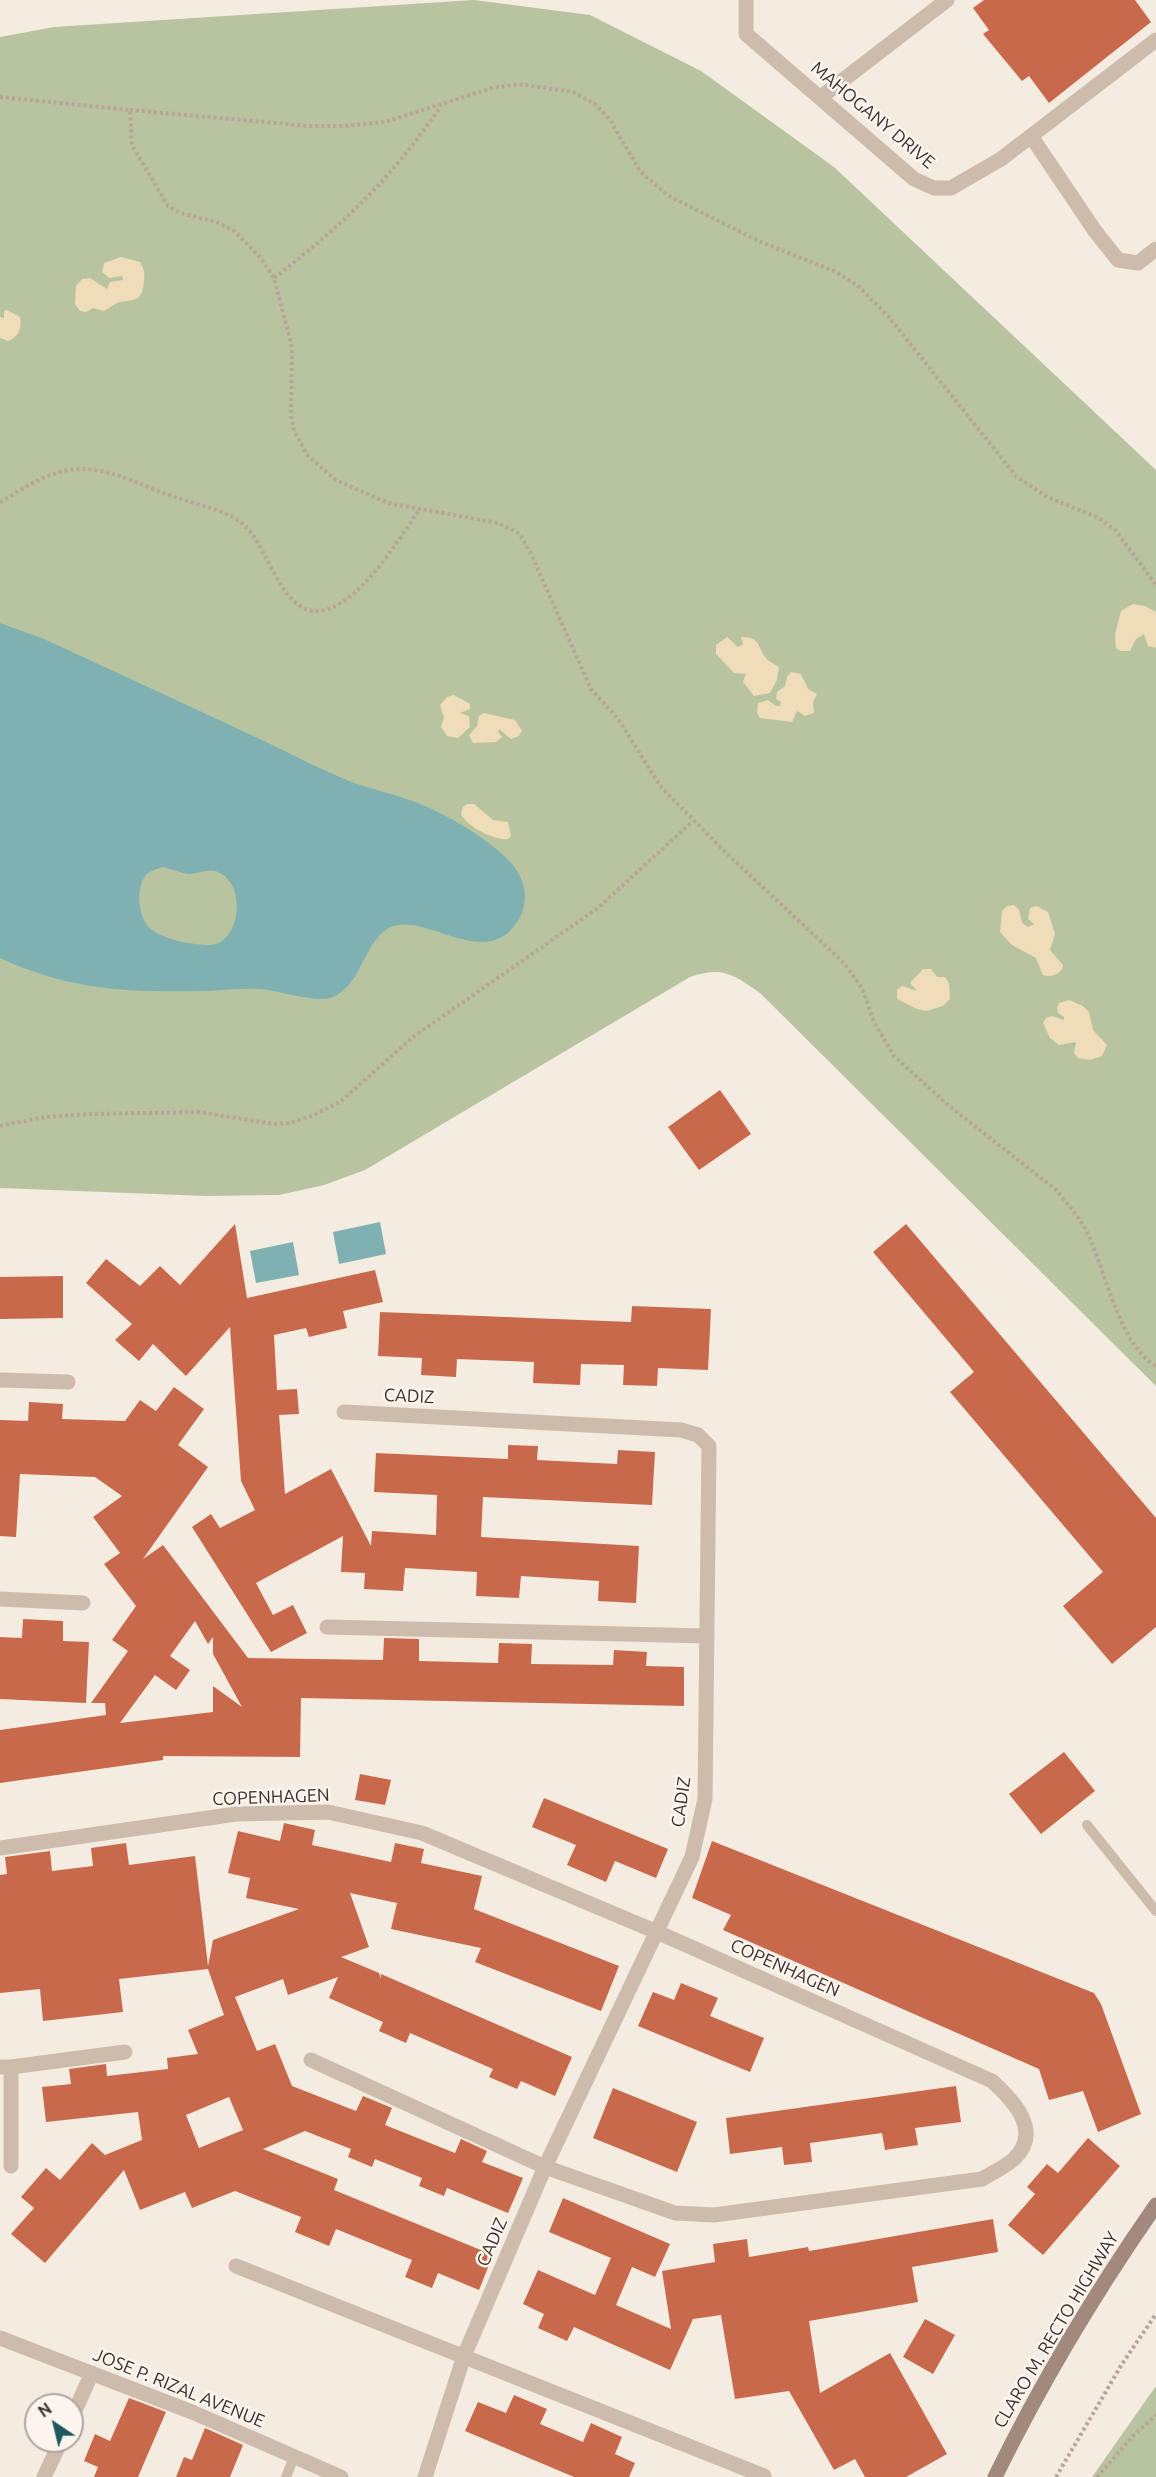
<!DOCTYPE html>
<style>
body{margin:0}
#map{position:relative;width:1156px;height:2477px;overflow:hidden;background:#f4ebe1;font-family:Ubuntu,sans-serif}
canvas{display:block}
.north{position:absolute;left:24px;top:2393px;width:60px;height:60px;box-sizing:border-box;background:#fbf5ee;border:2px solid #aea6a0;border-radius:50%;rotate:325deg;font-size:16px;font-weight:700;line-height:24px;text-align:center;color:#3b302b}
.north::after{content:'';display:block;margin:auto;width:21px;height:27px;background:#1f5a5e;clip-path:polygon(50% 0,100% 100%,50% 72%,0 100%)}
</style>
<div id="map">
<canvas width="1156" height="2477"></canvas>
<div class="north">N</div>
</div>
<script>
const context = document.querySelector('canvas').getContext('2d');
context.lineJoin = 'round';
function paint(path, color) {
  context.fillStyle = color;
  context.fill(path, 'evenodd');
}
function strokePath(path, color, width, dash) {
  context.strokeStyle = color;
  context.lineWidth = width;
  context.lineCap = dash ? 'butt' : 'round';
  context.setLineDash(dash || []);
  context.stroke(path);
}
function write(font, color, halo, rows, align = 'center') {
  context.font = font + ' Ubuntu,sans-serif';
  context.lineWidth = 5;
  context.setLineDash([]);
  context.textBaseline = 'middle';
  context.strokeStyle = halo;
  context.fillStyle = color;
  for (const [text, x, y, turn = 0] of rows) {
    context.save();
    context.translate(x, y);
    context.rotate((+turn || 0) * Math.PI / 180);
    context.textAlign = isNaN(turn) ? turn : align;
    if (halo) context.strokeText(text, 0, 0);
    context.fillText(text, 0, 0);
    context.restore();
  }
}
const green = new Path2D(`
 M474 0 590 15 701 71 834 167 1156 470V1386L760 993C733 974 722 966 690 977L365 1170 324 1185 279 1195 206 1196 0 1188V37L54 27Z
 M1156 2386V2477H1092Z`);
const sand = new Path2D(`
 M121 257 140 262C144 268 145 273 144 281 142 304 134 298 117 303 113 305 109 308 104 311L93 308 86 312 80 311 75 304 76 286 82 279 90 278 107 289 110 282 123 280 122 276 109 278 102 272 104 263Z
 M7 310 20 317C22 328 19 337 8 341L0 338V317L4 318V311Z
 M1133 604 1145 606 1156 612V648L1148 646 1144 634 1136 639 1130 651H1121L1116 648 1115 634 1121 611Z
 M727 637 738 647 743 644 741 637C762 637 757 648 766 658 769 662 775 664 779 667L777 680 770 693 754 696 743 682 746 674 734 673 716 654V645Z
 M791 672 801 674 808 689 817 694 813 702 814 713 805 716 797 711 792 722 760 718 757 713 758 703 768 700 776 706H780L781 702 776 699 777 692 785 686 787 677Z
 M454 695 470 704V709L460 713 469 716 470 727 458 738 447 736 441 727 444 718 440 705 447 697Z
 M484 713 515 720 522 731 519 736 511 739 499 729 498 732 502 737 496 742 473 743 469 735 477 726 479 716Z
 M467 804H474L493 820 508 822 511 836 508 839C495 841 466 826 461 814L463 807Z
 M1014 905 1019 910 1022 923 1028 927 1034 924 1028 919 1030 908 1037 906 1048 912 1055 934 1050 950 1063 965C1062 974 1051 978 1043 975L1036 958 1012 945 1000 932 1002 911 1007 906Z
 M923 969H931L937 977H945L949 983 950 999 943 1006 926 1011 917 1009 897 999V990L902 986 917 991 910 983Z
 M1069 1000 1083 1006 1089 1012 1093 1030 1107 1045 1102 1056 1090 1060 1078 1058 1074 1053 1076 1042 1059 1045 1050 1038 1043 1023 1046 1018 1052 1016 1064 1020V1017L1058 1013 1057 1008 1059 1003Z`);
const water = new Path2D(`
 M0 623 44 639C113 671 181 702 249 734 282 749 315 767 349 781 372 790 397 794 420 804 448 815 492 841 512 864 526 881 530 903 517 922 483 975 416 902 383 932 362 950 359 989 330 998 313 1002 279 991 261 989 244 988 226 990 209 991 130 992 74 992 0 958ZM162 867C171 868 179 873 189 874 200 874 209 867 220 873 247 887 240 944 210 945 193 945 166 940 152 930 138 920 135 888 146 875 150 871 157 869 162 867Z
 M380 1222 386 1254 339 1264 333 1232Z
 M293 1242 299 1275 256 1283 250 1251Z`);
const building = new Path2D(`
 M984 0H1135L1151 22 1049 103 1029 76 1022 81 983 34 989 30 973 8Z
 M720 1090 751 1134 699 1170 668 1127Z
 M235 1224 247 1298 375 1270 383 1302 343 1311 347 1328 309 1337 306 1328 274 1335 277 1390 297 1389 299 1414 279 1415 285 1494 331 1469 371 1546 372 1531 436 1535 437 1495 374 1492 376 1453 508 1459V1445L538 1446 537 1460 617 1464 618 1450 655 1452 652 1505 483 1497 481 1537 639 1546 636 1603 598 1601 599 1581 521 1576 519 1598 476 1596 477 1572 405 1568 403 1591 364 1589 365 1573 341 1572 343 1536 256 1583 273 1615 293 1605 307 1633 271 1652 192 1527 211 1514 220 1528 255 1510 241 1481 230 1327 186 1376 153 1344 139 1361 115 1340 132 1324 86 1283 106 1259 140 1286 160 1266 180 1285Z
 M906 1224 1156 1518V1627L1112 1664 1063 1606 1103 1572 950 1392 974 1372 873 1252Z
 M63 1276V1318L0 1319V1277Z
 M632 1306 711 1309 708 1370 658 1368 657 1386 623 1385 624 1365 581 1364 580 1385 533 1383 534 1362 457 1359 456 1377 421 1375 422 1358 378 1356 380 1312 631 1322Z
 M174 1387 204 1409 178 1445 208 1467 143 1559 163 1545 248 1658 383 1660 384 1638 419 1639V1661L498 1663 499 1643 532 1644 531 1664 613 1665 614 1650 647 1652 646 1666 684 1667V1706L301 1698 300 1757 163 1756V1760L0 1783V1730L106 1715 105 1703H91L128 1651 112 1640 136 1606 104 1564 120 1553 93 1517 122 1496 95 1477 20 1474 16 1537 0 1536V1420L28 1421 29 1402 63 1404 62 1419 125 1421 140 1400 156 1411ZM195 1621 208 1644 213 1637V1654L242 1707 213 1686V1712L120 1723 155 1675 176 1690 190 1670 170 1656Z
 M23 1619 63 1621V1641L89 1642 86 1703 0 1699V1637L22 1638Z
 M1064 1752 1095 1791 1041 1834 1009 1794Z
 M360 1774 391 1780 385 1805 355 1800Z
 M544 1798 668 1849 656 1878 615 1861 606 1882 567 1865 576 1845 532 1827Z
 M284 1823 315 1830 312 1845 391 1862 395 1843 424 1849 421 1863 482 1876 474 1909 619 1966 601 2011 475 1962 481 1948 391 1929 397 1903 350 1893 369 1947 341 1957 379 1973 381 1979V1974L572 2057 555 2096 521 2081 517 2089 489 2077 493 2069 410 2033 406 2043 379 2031 383 2022 329 1998 338 1977 288 1995 283 1979 235 1997 257 2051 275 2044 292 2086 356 2111 363 2096 392 2108 385 2125 455 2153 461 2139 487 2151 482 2162 523 2178 508 2213 447 2188 444 2196 419 2186 422 2178 375 2159 372 2167 348 2157 351 2149 305 2131 263 2149 338 2179 334 2190 493 2255 479 2290 438 2273 432 2288 405 2277 412 2260 336 2229 329 2246 295 2232 301 2217 235 2191 192 2208 185 2192 140 2210 124 2170 45 2263 11 2234 34 2208 21 2197 46 2168 60 2180 92 2143 105 2155 142 2140 138 2112 46 2122 42 2087 71 2084 69 2069 106 2064 107 2076 168 2069 167 2058 198 2054 188 2030 224 2015 208 1969 119 1979 123 2012 43 2021 40 1989 0 1993V1875L7 1874 5 1857 50 1851 52 1871 93 1866 91 1848 126 1843 129 1865 195 1856 208 1966 213 1940 299 1909 246 1898 250 1878 228 1873 238 1831 280 1841ZM229 2097 243 2130 199 2148 186 2115Z
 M712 1841 1094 1993 1101 2004 1141 2114 1098 2132 1083 2091 1049 2100 1039 2069 723 1930 731 1915 692 1898Z
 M681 1983 718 1998 710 2016 764 2038 750 2072 638 2026 653 1992 674 2000Z
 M956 2086 961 2122 915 2128 918 2145 885 2150 882 2133 810 2143 812 2162 784 2165 782 2147 730 2154 726 2118Z
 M613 2088 697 2122 677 2172 593 2138Z
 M1088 2138 1120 2166 1043 2255 1008 2225 1035 2194 1027 2187 1047 2164 1058 2173Z
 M563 2198 670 2244 655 2277 632 2267 616 2305 671 2329 662 2271 715 2262 713 2244 747 2239 749 2257 808 2247 809 2251 993 2219 998 2252 912 2267 918 2302 809 2321 820 2393 890 2353 947 2454 906 2477H865L855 2459 834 2470 789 2391 735 2399 721 2315 693 2319 670 2370 574 2327 567 2341 538 2328 544 2314 523 2304 538 2270 595 2295 611 2258 549 2232Z
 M925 2319 955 2335 933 2374 903 2357Z
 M514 2395 547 2409 540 2424 583 2442 591 2423 622 2437 615 2454 635 2463 629 2477H574L465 2431 478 2402 506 2413Z
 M129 2398 166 2412 138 2477H94L98 2467 84 2461 95 2434 110 2441Z
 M205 2428 243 2445 230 2477H176L184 2457 192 2460Z`);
const path = new Path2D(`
 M0 97 130 110 132 145 168 206 180 213 217 222 234 231 260 257 274 278 292 347 291 416 295 433 308 456 336 480 388 503 498 523 520 534 532 556 591 689 618 719 661 787 725 852 844 963 862 988 874 1022 894 1056 948 1105 1055 1189C1070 1206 1084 1223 1092 1243 1107 1279 1121 1346 1156 1366
 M130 110 309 126H345L385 122 492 88 519 84 573 92 595 104 610 120 640 171 667 195 761 242 834 271 857 285 888 316 1016 476 1047 497 1099 518 1116 531 1156 585
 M274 278C344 224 390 180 441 106
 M0 502C16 494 31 482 48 476 96 456 133 484 178 498 201 506 230 510 248 529 268 551 283 614 319 611 358 607 398 541 419 510
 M0 1126 45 1117 89 1114 199 1112 274 1124 289 1123 312 1116 340 1102 413 1037 598 908 693 821
 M1056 2477 1122 2364 1156 2314
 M1097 2477 1134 2435 1156 2415`);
const service = new Path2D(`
 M1087 1825 1156 1911
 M286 2477 294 2457`);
const minor = new Path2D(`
 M746 0V34L914 179 934 188H951L1001 159 1156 40
 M821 97 947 0
 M1031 136 1095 231 1118 260 1138 263 1156 249
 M0 1380 68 1382
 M344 1412 681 1430 698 1435 709 1446 705 1799 692 1857 545 2167 464 2356 425 2477
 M0 1599 83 1603
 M327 1627 707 1636
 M0 1848 236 1814 328 1812 422 1833 657 1932 992 2081C1013 2100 1043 2131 1014 2159 1005 2167 992 2173 982 2179L714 2215 675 2213 545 2167 311 2060
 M0 2067H11V2166
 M11 2067 125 2052
 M236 2266 764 2476
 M0 2338 192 2412 341 2477
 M72 2417 92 2373
 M44 2477 61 2441`);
const secondary = new Path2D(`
 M995 2477C1041 2383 1096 2291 1156 2205`);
const streetNames = [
 ["MAHOGANY DRIVE",873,115,40],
 ["CADIZ",409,1396,3],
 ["COPENHAGEN",271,1797,-2],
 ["CADIZ",681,1802,-82],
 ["COPENHAGEN",785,1968,24],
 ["CADIZ",492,2242,-67],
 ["CLARO M. RECTO HIGHWAY",1056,2330,-59],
 ["JOSE P. RIZAL AVENUE",179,2388,22]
];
paint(green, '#b8c4a0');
paint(sand, '#efdcb8');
paint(water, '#7fb0b2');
paint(building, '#c8694b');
strokePath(path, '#b9a596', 4, [3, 3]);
strokePath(service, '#cdbbac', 10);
strokePath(minor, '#cdbbac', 15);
strokePath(secondary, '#a18a7d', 15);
write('18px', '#3b302b', '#fbf5ee', streetNames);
</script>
